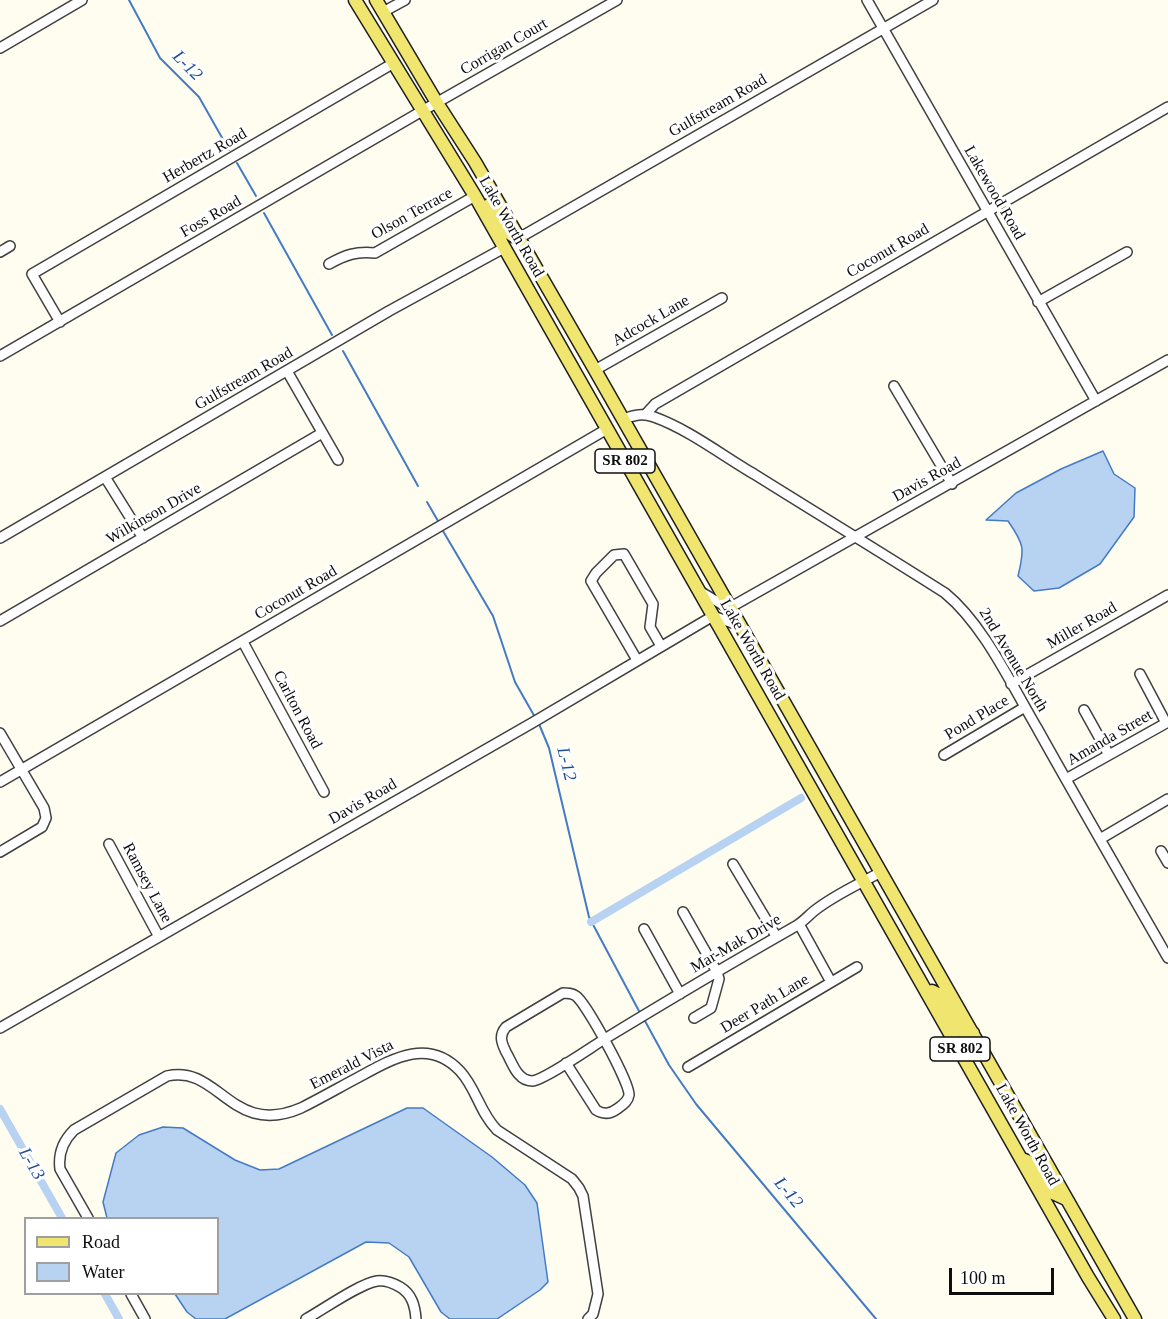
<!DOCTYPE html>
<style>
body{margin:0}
#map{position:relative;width:1168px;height:1319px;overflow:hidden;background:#fefdf0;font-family:"Times New Roman",serif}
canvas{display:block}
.legend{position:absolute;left:24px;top:1217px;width:195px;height:78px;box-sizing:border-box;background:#fff;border:2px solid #9f9f9f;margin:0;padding:8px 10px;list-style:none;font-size:18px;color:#0e0e0e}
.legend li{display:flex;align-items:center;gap:12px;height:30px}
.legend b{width:30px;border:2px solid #9f9f9f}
.scale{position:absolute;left:949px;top:1268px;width:105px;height:27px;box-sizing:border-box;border:3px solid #0e0e0e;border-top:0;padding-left:8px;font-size:18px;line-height:21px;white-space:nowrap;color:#0e0e0e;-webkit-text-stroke:4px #fff;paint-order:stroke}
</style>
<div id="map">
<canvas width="1168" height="1319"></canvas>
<ul class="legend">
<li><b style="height:8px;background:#efe56f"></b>Road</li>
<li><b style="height:16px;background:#b8d2f2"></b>Water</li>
</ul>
<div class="scale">100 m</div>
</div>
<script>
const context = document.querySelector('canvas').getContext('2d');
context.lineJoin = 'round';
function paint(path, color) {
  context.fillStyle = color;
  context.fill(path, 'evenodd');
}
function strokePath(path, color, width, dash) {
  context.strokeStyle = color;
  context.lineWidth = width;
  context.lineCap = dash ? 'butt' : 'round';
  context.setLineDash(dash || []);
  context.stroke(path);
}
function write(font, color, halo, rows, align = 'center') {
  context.font = font + ' "Times New Roman",serif';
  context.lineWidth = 6;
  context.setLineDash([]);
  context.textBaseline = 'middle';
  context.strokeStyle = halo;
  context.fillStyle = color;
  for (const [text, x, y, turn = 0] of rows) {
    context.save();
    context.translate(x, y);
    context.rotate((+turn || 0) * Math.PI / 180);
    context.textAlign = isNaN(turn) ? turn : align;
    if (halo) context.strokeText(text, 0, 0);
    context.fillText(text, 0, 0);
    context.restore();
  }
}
const water = new Path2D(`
 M1103 451 1114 474 1135 488 1134 517 1100 564 1059 588 1034 591 1018 576C1025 548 1024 544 1008 521L986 520 1016 493 1061 469Z
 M407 1108H423L492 1157 525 1185 537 1203 548 1282 540 1290 497 1319H450L441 1312 409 1257 389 1243 366 1242 225 1319H196L187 1312 175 1294H218V1218H107L103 1202 116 1153 139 1135 163 1127 183 1128 235 1160 260 1170 279 1169Z`);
const stream = new Path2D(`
 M129 0 160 58 199 97 229 150
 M237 163 256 196
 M264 213 332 335
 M343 351 418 486
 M427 502 438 521
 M443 531 493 616 515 682 536 719
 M539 724 549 748 589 917 639 1011
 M645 1021 669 1065 696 1104 876 1319`);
const canal = new Path2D(`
 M591 922 801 798
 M0 1109 62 1218
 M105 1294 119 1319`);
const minor = new Path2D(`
 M867 0 1096 401
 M383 12 405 0
 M0 48 82 0
 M519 238 933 0
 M0 252 10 246
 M329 264C345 255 356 251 375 253L475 196
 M1038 302 1127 252
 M60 322 32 274 392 64
 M0 356 422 111 617 0
 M595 370 722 298
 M287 371 338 460
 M894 386 952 484
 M645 415 655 404 1168 107
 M623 419C635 415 642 413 654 417 688 429 723 456 754 474 818 514 882 553 945 593 984 625 1011 684 1037 728 1080 805 1124 881 1168 958
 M105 477 143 538
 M0 538 389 311 504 248
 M701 592 723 605 731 607 1168 360
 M0 621 322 433
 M243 642 324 792
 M637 660 591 581 596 573 614 555 624 554 653 604 650 627 661 646
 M1140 674 1166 723
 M1011 684 1168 595
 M1084 710 1109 755
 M0 733 44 808 46 818 42 827 0 852
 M944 755 1025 707
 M1066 779 1168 722
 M0 782 607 429
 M1100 839 1168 799
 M109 844 159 937
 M1161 851 1168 863
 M733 864 776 936
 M683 912 717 972 719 979 711 1008 694 1018
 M799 924 831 982
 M644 929 680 994
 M0 1028 532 723 713 616 741 626
 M566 1063 596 1110C604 1115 610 1114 617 1109 622 1105 628 1102 629 1095 630 1083 586 1003 576 996 572 993 568 993 563 993L506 1027C499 1035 501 1042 506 1052 512 1062 517 1081 532 1081 544 1080 590 1048 603 1040 667 1001 731 963 796 926 803 922 808 916 814 911 834 895 859 884 881 872
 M688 1067 857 967
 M88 1218 60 1169C58 1154 63 1141 74 1130L167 1076C219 1064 231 1138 301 1108 321 1098 340 1087 359 1077 392 1059 428 1037 460 1071 476 1088 480 1113 497 1130L572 1179 579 1188 583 1196 598 1294 593 1314 588 1319
 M131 1294 145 1319
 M306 1319C324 1309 359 1284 377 1281 385 1280 393 1283 400 1287 412 1294 415 1306 416 1319`);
const major = new Path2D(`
 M355 0 475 196 1088 1277 1114 1319
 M376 0 437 103 475 162 595 370 1135 1319
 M489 205C497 219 502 232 518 238
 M928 993 932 991 938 994 958 1028 964 1033H973
 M1022 1159 1037 1165 1053 1193 1066 1199`);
const shields = [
 [625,461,60],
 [960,1049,60]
];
const shieldNames = [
 ["SR 802",625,461],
 ["SR 802",960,1049]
];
const streetNames = [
 ["Corrigan Court",504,47,-30],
 ["Gulfstream Road",718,106,-30],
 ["Herbertz Road",205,156,-30],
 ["Lakewood Road",994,193,60],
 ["Olson Terrace",412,214,-29],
 ["Foss Road",211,217,-30],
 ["Lake Worth Road",511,227,60],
 ["Coconut Road",888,251,-30],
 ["Adcock Lane",651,321,-30],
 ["Gulfstream Road",244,379,-30],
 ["Davis Road",927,480,-29],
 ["Wilkinson Drive",154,514,-30],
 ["Coconut Road",296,593,-30],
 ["Miller Road",1082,626,-30],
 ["Lake Worth Road",752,650,60],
 ["2nd Avenue North",1013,660,59],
 ["Carlton Road",297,710,62],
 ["Pond Place",977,718,-31],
 ["Amanda Street",1110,738,-30],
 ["Davis Road",363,802,-30],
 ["Ramsey Lane",147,883,62],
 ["Mar-Mak Drive",736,944,-30],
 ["Deer Path Lane",765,1004,-31],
 ["Emerald Vista",352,1065,-27],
 ["Lake Worth Road",1027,1135,61]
];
const waterNames = [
 ["L-12",187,66,45],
 ["L-12",566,764,76],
 ["L-13",31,1164,60],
 ["L-12",788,1193,50]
];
paint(water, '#b8d2f2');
strokePath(water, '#447bc4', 1.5);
strokePath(stream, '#447bc4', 2);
strokePath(canal, '#b8d2f2', 8);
strokePath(minor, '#414141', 12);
strokePath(major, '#1f1f1f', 15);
strokePath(minor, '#fff', 9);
strokePath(major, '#efe56f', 12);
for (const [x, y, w] of shields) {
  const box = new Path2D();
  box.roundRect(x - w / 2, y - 12, w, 24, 4.5);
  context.fillStyle = '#fff';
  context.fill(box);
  strokePath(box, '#0e0e0e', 1.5);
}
write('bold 15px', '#0e0e0e', null, shieldNames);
write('16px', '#0e0e0e', '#fff', streetNames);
write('italic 18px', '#1f4f97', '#fff', waterNames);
</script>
